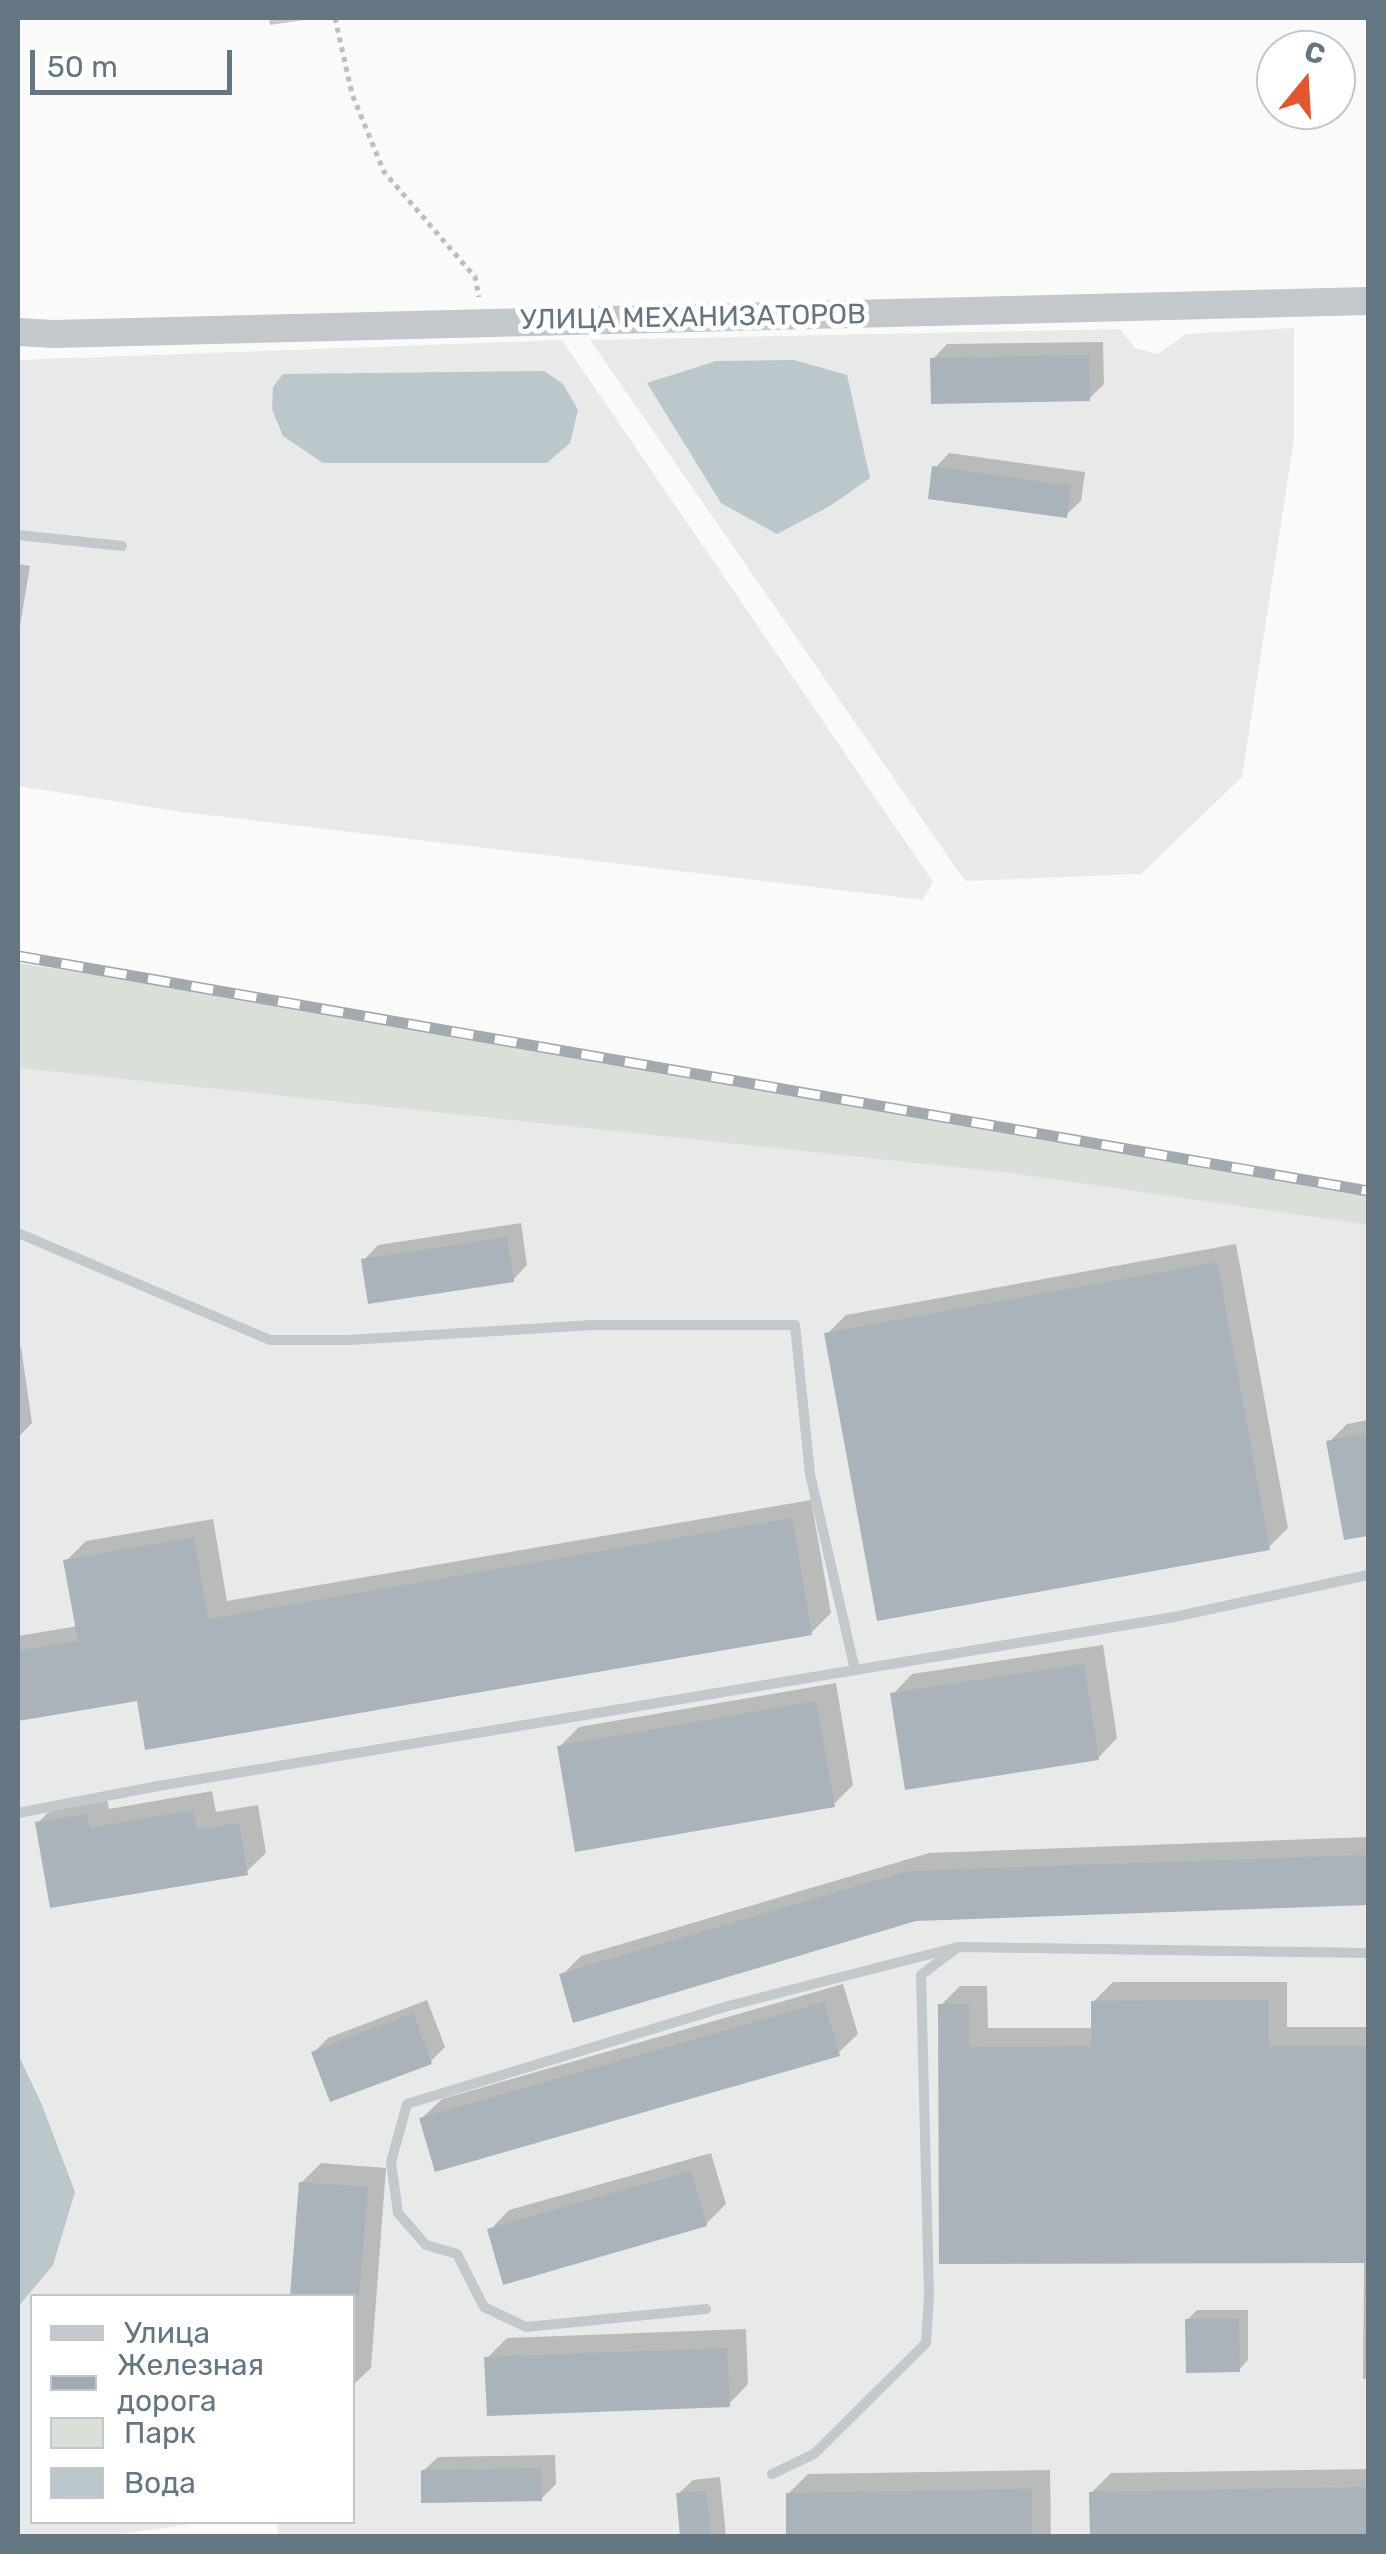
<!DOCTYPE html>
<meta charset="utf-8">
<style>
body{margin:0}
#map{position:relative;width:1386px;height:2554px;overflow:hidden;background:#fafaf8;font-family:Rubik,sans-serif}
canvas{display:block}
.frame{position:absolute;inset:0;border:20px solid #657683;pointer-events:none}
.legend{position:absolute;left:30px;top:2294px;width:325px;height:230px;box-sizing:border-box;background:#fff;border:2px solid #c1c8cd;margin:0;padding:12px 18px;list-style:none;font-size:30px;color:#657683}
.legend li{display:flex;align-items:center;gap:20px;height:50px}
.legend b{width:50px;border:2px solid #c1c8cd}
.north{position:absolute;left:1256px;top:30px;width:100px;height:100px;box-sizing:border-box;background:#fff;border:2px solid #c1c8cd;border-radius:50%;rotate:18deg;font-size:28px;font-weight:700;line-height:40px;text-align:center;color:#657683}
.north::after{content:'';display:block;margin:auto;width:35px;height:45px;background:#e4572e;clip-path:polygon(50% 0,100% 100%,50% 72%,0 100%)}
.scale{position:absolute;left:30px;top:50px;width:202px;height:45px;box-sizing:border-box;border:5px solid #657683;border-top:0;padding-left:12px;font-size:30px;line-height:35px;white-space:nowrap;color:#657683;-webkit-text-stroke:8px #fff;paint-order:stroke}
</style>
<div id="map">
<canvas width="1386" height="2554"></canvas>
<div class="frame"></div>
<ul class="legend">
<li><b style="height:12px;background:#c3c8cc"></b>Улица</li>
<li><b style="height:12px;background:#a2aab0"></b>Железная дорога</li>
<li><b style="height:28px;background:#dadfd7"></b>Парк</li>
<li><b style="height:28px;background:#bbc7cb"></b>Вода</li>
</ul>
<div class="north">С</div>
<div class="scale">50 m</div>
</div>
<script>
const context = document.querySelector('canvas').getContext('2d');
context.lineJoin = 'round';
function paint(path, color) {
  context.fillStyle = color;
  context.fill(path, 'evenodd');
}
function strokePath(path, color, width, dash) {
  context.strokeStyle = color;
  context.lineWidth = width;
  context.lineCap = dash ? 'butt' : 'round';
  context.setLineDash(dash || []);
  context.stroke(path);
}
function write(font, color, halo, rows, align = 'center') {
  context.font = font + ' Rubik,sans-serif';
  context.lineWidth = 10;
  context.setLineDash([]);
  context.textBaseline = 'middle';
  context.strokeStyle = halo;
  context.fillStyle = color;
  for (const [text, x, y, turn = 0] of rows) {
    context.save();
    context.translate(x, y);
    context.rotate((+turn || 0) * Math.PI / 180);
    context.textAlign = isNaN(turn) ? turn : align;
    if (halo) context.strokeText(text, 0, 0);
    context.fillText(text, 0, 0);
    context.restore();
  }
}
const built = new Path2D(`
 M1294 328V439L1242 777 1141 874 965 881 590 340 1120 329 1135 348 1158 354 1186 334Z
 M562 340 933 882 923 900 183 812 18 786V360Z
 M18 1068 1009 1173 1368 1225V2536H279L276 2522H352V2296H32V2522H204L109 2536H18Z`);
const green = new Path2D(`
 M18 963 320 1009 1368 1196V1225L1009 1173 18 1068Z`);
const water = new Path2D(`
 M794 360 847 375 870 478 830 506 777 534 721 503 647 383 716 361Z
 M544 371 563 384 578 410 570 443 547 463H323L283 436 272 409 273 387 283 374Z
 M18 2054 42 2105 75 2192 53 2265 18 2307Z`);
const shadow = new Path2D(`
 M269 18H317L270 25Z
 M1103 342 1104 384 1089 399 933 359 947 344Z
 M949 453 1085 472 1081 501 1066 515 935 468Z
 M18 564 30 566 18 638Z
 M521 1223 527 1265 513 1280 364 1260 378 1245Z
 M1236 1244 1288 1528 1268 1548 827 1334 846 1315Z
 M18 1347H21L32 1423 18 1437Z
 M1368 1420V1533L1346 1537 1329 1442 1347 1424Z
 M811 1500 831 1613 811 1633 139 1698 18 1718V1636L78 1626 66 1561 86 1541 213 1519 227 1601Z
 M1103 1645 1117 1738 1098 1758 893 1694 912 1674Z
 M836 1683 853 1785 834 1804 559 1747 579 1727Z
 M212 1791 216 1812 258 1805 266 1853 246 1872 38 1823 57 1803 106 1795 109 1809Z
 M1368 1837V1902L916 1918 562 1975 581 1956 929 1853Z
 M1113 1982H1287V2027H1368V2379H1363L1364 2260 942 2261 941 2005 960 1986H987L988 2028H1094L1093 2002Z
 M843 1984 858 2034 838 2053 422 2118 442 2099Z
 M427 2000 445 2047 430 2062 314 2052 328 2038Z
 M711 2153 726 2204 706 2224 490 2230 509 2210Z
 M321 2163 386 2168 371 2368 352 2386V2296H293L301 2183Z
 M1197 2310H1248V2360L1239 2370 1187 2320Z
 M746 2329 748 2384 729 2404 487 2358 507 2338Z
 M555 2455 556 2484 541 2499 423 2471 438 2457Z
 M1368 2469V2536H1092L1091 2493 1111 2473Z
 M1050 2470 1051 2536H789L788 2494 808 2474Z
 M720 2477 726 2536H682L678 2494 693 2480Z`);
const building = new Path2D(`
 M1089 355 1090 401 931 404 930 358Z
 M932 466 1071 486 1067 518 928 499Z
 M507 1237 514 1282 368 1304 361 1259Z
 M1217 1262 1270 1550 877 1621 824 1333Z
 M1368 1433V1536L1344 1540 1326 1441Z
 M792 1518 812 1635 145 1750 137 1701 18 1721V1651L78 1641 63 1560 194 1537 208 1619Z
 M1084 1664 1099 1760 905 1790 890 1693Z
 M816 1701 835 1807 575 1852 557 1746Z
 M193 1810 197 1830 239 1823 248 1875 50 1908 35 1822 87 1814 90 1828Z
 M1368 1855V1905L916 1921 573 2023 559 1974 908 1871Z
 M1269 2000V2046H1368V2263L939 2264 938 2004H969V2047L1091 2046V2001Z
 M824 2002 840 2056 435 2172 419 2118Z
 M413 2013 432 2064 330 2102 311 2052Z
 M691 2171 707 2226 503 2285 487 2229Z
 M299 2182 368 2187 359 2296H290Z
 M1185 2319H1239L1240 2372 1186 2373Z
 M727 2348 730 2407 487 2416 484 2357Z
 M541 2468 542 2501 421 2503V2470Z
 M1368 2487V2536H1090L1089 2492Z
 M1032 2489V2536H786V2493Z
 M706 2491 711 2536H680L676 2493Z`);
const path = new Path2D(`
 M335 18 352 94 384 172 475 277 479 297`);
const service = new Path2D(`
 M18 535 122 546
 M18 1233 270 1340H349L593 1325H795L810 1474 855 1670
 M18 1813 158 1786 1174 1617 1368 1575
 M706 2309 526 2327 484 2307 457 2254 426 2245 398 2213 391 2162 407 2104 728 2006 958 1947
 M772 2474 814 2454 926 2343 929 2295 921 1975 958 1947 1368 1953`);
const tertiary = new Path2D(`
 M18 332 54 334 1368 301`);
const rail = new Path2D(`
 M18 956 1368 1191`);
const streetNames = [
 ["УЛИЦА МЕХАНИЗАТОРОВ",693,318,-1]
];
paint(built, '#e8e9e9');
paint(green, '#dadfd7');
paint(water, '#bbc7cb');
paint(shadow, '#0003');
paint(building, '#aab3b9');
strokePath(path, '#bbbfc2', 5, [5, 5]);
strokePath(service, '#c3c8cc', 10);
strokePath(tertiary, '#c3c8cc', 28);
strokePath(rail, '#a2aab0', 11);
strokePath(rail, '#fff', 8, [22]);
write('28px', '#657683', '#fff', streetNames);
</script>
